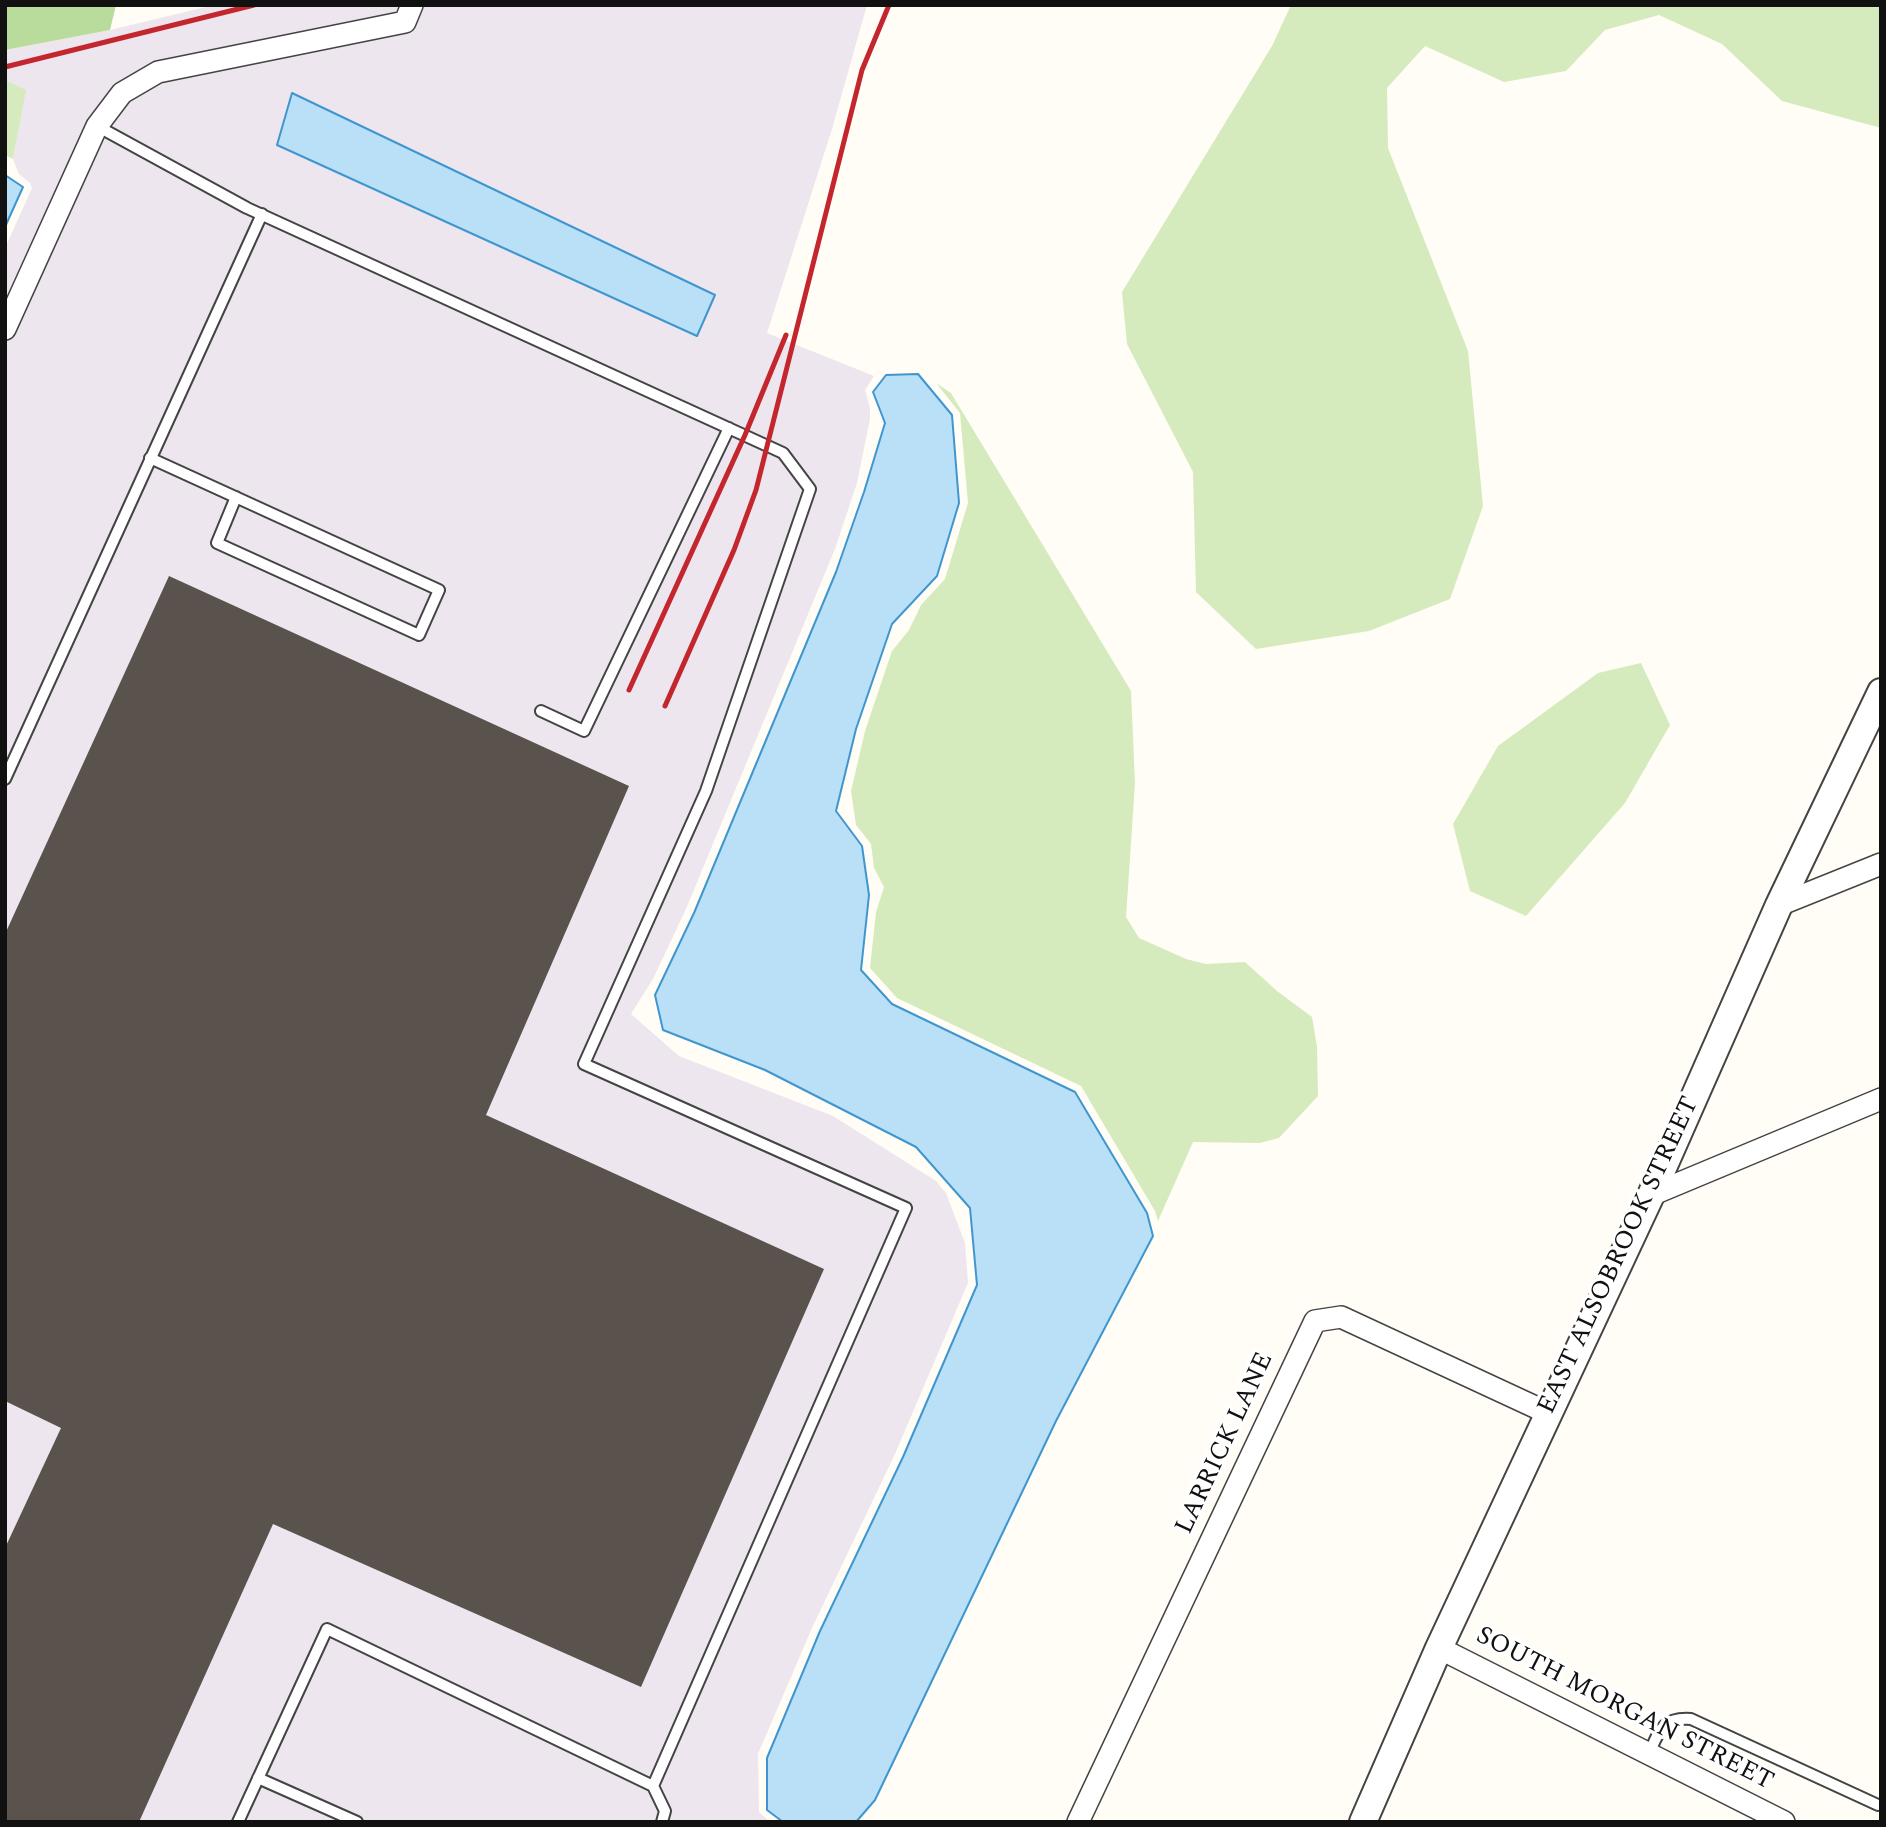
<!DOCTYPE html>
<style>
body{margin:0}
#map{position:relative;width:1886px;height:1827px;overflow:hidden;background:#fffdf5;font-family:Spectral,serif}
canvas{display:block}
.frame{position:absolute;inset:0;border:7px solid #111;pointer-events:none}
</style>
<div id="map">
<canvas width="1886" height="1827"></canvas>
<div class="frame"></div>
</div>
<script>
const context = document.querySelector('canvas').getContext('2d');
context.lineJoin = 'round';
function paint(path, color) {
  context.fillStyle = color;
  context.fill(path, 'evenodd');
}
function strokePath(path, color, width, dash) {
  context.strokeStyle = color;
  context.lineWidth = width;
  context.lineCap = dash ? 'butt' : 'round';
  context.setLineDash(dash || []);
  context.stroke(path);
}
function write(font, color, halo, rows, align = 'center') {
  context.font = font + ' Spectral,serif';
  context.lineWidth = 7;
  context.setLineDash([]);
  context.textBaseline = 'middle';
  context.strokeStyle = halo;
  context.fillStyle = color;
  for (const [text, x, y, turn = 0] of rows) {
    context.save();
    context.translate(x, y);
    context.rotate((+turn || 0) * Math.PI / 180);
    context.textAlign = isNaN(turn) ? turn : align;
    if (halo) context.strokeText(text, 0, 0);
    context.fillText(text, 0, 0);
    context.restore();
  }
}
const industrial = new Path2D(`
 M214 5H867L832 129 767 333 874 376 865 390 870 408V419L857 483 835 549 686 909 653 979 631 1014 679 1056 833 1116 936 1181 946 1193 965 1243 968 1283 895 1454 812 1628 758 1754 759 1812 770 1822H5V248L32 188 30 183 19 174 13 159 25 90 5 80V50L110 30Z`);
const green = new Path2D(`
 M1291 5H1881V128L1782 101 1722 44 1659 15 1605 30 1566 71 1504 82 1425 46 1387 88 1388 148 1468 351 1483 506 1450 599 1369 631 1256 649 1196 592 1193 472 1127 344 1122 292 1272 46Z
 M5 80 26 90 13 159 5 155Z
 M936 383 951 393 1131 691 1135 783 1126 917 1139 938 1186 959 1206 964 1245 962 1277 991 1312 1017 1317 1047 1318 1096 1279 1138 1260 1143 1193 1142 1158 1221 1155 1211 1081 1086 897 998 870 968 876 912 884 887 874 868 871 844 856 825 851 791 865 731 892 651 909 630 921 605 945 579 968 503 960 413Z
 M1641 663 1670 725 1625 803 1526 916 1470 891 1453 824 1498 746 1598 673Z`);
const forest = new Path2D(`
 M5 5H116L110 30 5 50Z`);
const water = new Path2D(`
 M292 93 715 295 697 336 277 145Z
 M5 175 23 187 5 227Z
 M918 374 952 415 959 503 937 576 892 624 856 729 836 811 862 846 869 895 861 970 892 1004 1075 1092 1147 1213 1153 1236 1056 1421 875 1800 856 1822H783L767 1810V1758L820 1631 903 1457 977 1285 970 1208 916 1147 765 1070 663 1030 655 995 694 913 836 572 864 492 885 423 873 392 886 375Z`);
const building = new Path2D(`
 M169 576 629 786 486 1115 824 1269 641 1687 273 1524 139 1822H5V1548L61 1428 5 1401V934Z`);
const service = new Path2D(`
 M97 126 247 208 783 453 810 489 706 791 584 1064 906 1208 653 1786 327 1629 238 1822
 M150 458 439 590 419 635 217 543 236 497
 M541 711 584 731 729 428
 M5 779 262 214
 M1649 1754C1659 1731 1662 1717 1691 1719L1878 1805
 M258 1778 357 1822
 M653 1786 665 1811 662 1822`);
const minor = new Path2D(`
 M5 329 97 126 122 93 158 72 405 22 412 5
 M1779 905 1881 864
 M1651 1195 1881 1099
 M1439 1648 1784 1822
 M1078 1822 1315 1321 1341 1317 1548 1413`);
const tertiary = new Path2D(`
 M1363 1822 1439 1648 1651 1195 1779 905 1881 692`);
const rail = new Path2D(`
 M5 67 254 5
 M629 690 745 435 786 335
 M665 706 734 550 756 490 862 70 889 5`);
const streetNames = [
 ["EAST ALSOBROOK STREET",1620,1256,-65],
 ["LARRICK LANE",1226,1444,-65],
 ["SOUTH MORGAN STREET",1624,1710,27]
];
paint(industrial, '#eee6ef');
paint(green, '#d5ebbd');
paint(forest, '#b9dc9c');
paint(water, '#b9e0f7');
strokePath(water, '#3f96cf', 2);
paint(building, '#5a524d');
strokePath(service, '#444', 14);
strokePath(minor, '#444', 24);
strokePath(tertiary, '#444', 30);
strokePath(service, '#fff', 10);
strokePath(minor, '#fff', 21);
strokePath(tertiary, '#fff', 26);
strokePath(rail, '#c4262e', 5);
write('26px', '#111', '#fff', streetNames);
</script>
